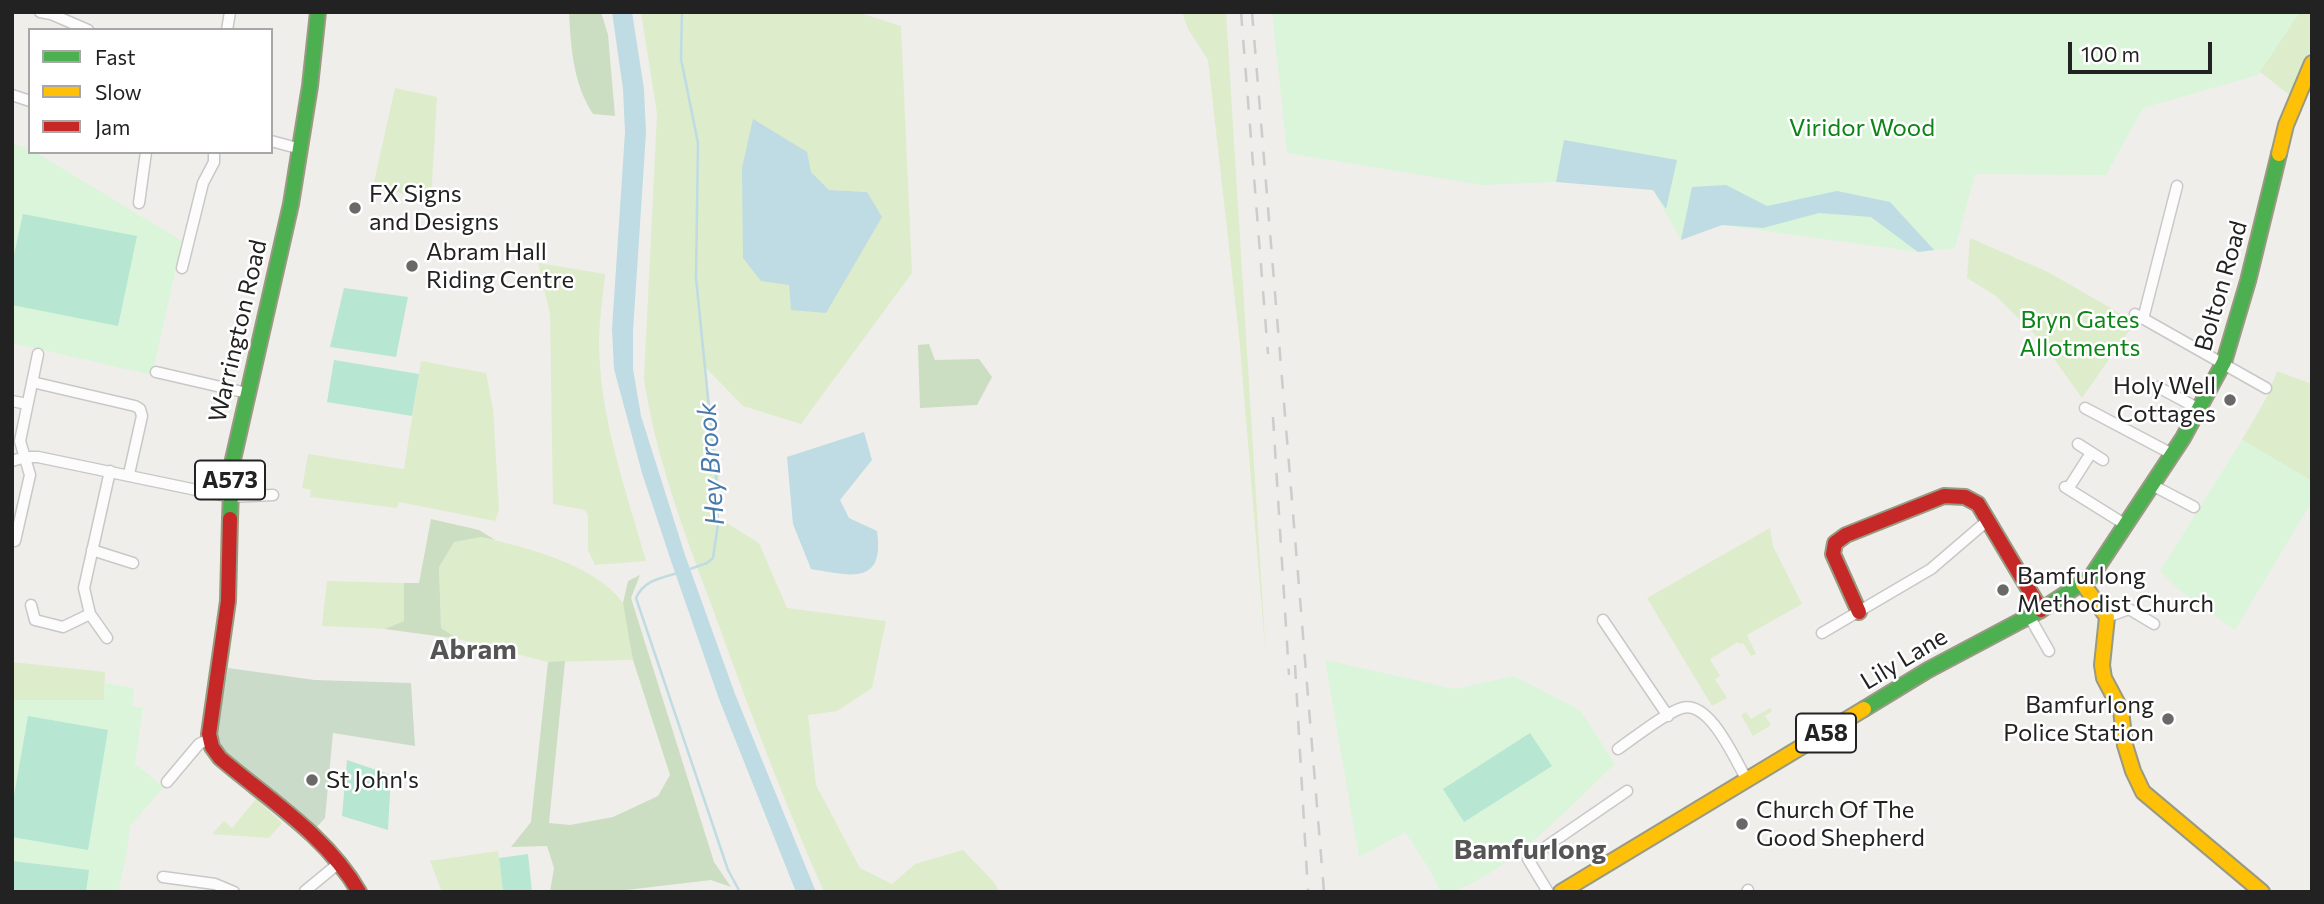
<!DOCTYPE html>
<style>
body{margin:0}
#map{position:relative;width:2324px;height:904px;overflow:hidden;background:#f0eeeb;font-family:Commissioner,sans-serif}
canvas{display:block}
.frame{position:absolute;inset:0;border:14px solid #222;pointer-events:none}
.legend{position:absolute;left:28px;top:28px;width:245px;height:126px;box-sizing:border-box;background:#fff;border:2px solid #a7a7a7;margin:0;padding:9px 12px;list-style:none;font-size:21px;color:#222}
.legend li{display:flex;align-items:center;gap:14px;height:35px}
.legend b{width:35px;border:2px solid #a7a7a7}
.scale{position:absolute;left:2068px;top:42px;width:144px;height:32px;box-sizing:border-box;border:4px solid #222;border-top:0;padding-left:9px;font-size:21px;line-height:24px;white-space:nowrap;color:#222;-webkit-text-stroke:5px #fff;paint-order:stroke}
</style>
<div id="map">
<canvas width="2324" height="904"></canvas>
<div class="frame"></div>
<ul class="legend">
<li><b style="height:9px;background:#4caf50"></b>Fast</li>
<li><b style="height:9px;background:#ffc107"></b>Slow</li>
<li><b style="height:9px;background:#c62828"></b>Jam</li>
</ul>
<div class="scale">100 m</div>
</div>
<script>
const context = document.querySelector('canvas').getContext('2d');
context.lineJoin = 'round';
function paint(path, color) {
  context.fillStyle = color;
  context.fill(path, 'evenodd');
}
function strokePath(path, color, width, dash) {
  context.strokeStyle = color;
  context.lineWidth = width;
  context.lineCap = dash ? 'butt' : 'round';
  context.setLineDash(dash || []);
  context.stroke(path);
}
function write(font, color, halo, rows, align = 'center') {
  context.font = font + ' Commissioner,sans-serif';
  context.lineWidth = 5;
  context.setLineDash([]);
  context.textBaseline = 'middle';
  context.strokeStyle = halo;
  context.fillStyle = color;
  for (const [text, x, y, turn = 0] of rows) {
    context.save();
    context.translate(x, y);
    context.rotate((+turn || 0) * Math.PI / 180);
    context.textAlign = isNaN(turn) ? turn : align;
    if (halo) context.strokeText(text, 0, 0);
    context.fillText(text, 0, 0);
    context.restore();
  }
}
const grass = new Path2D(`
 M641 12H857L901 26 912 273 801 424 743 406 705 367 719 477 717 517 759 543 787 608 886 621 872 688 837 711 808 715 816 785 860 868 892 884 915 864 963 850 993 881 1000 892H824C782 797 746 701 711 604 684 532 655 455 644 379L657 114ZM811 172 829 190 867 192 791 310 789 285Z
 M1182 12H1226L1266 658 1239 336 1208 60 1188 29Z
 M2222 12H2312V45L2293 98 2249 63Z
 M395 88 437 97 431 201 373 186Z
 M1970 238 2048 272 2135 322 2082 398 2041 341 1996 296 1967 278Z
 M538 263 605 274C603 297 599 321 599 344 600 419 626 490 646 561L595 565 588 550V516L585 510 553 504 550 314Z
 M421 361 486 373 493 409 499 509 495 521 399 502 397 508 310 497 311 490 302 488 308 454 404 469Z
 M2277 371 2312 384V481L2242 440 2268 395Z
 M1770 528 1773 546 1802 604 1747 635 1756 654 1751 656 1743 643 1739 644 1738 642 1710 659 1720 676 1715 679 1727 698 1712 706 1647 598Z
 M481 537C524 547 595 564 622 602 627 610 631 648 633 660L548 662 458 639 441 628 439 567 453 542Z
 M327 581 404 583V621L387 629 322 626Z
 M12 662 105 672 104 700H12Z
 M1770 708 1772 711 1765 716 1771 725 1753 736 1741 715 1746 712 1751 719Z
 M256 799 282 823 269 838 212 834 224 821 232 828Z
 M498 851 503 892H442L430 861Z`);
const forest = new Path2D(`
 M569 12H601L608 35 615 116 593 114C573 83 571 49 569 12Z
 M929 344 935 360 979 359 992 377 977 405 920 408 918 345Z
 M431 519 479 530 495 540 481 537 454 542 439 567 441 628 458 639 385 629 404 621V583H419Z
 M640 575 631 598 714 862 731 887 711 880 609 892H550L554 868 547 846 511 847 531 822 548 662 565 661 549 823 570 825 613 817 658 796 670 775 633 660 623 603 628 581Z`);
const cemetery = new Path2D(`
 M228 668 315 680 411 683 415 746 333 733 325 818 314 830 227 755 216 739Z`);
const park = new Path2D(`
 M1272 12H2300L2258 75 2143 108 2106 175 1975 174 1955 248 1918 252 1722 225 1681 240 1653 190 1556 182 1482 185 1287 153Z
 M12 143 30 149V152H35L182 241 152 375 12 343Z
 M2242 440 2312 481V501L2235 630 2179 590 2160 571Z
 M1325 660 1455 689 1514 676 1580 710 1615 764C1579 798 1490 892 1441 892L1430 870 1405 832 1359 857Z
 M105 683 134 688 132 706 143 708 135 764 164 787 130 826 126 857 118 892H12V700H104Z`);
const pitch = new Path2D(`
 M23 214 137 236 118 326 12 305V264Z
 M344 288 408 297 396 357 330 347Z
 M334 360 419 374 412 416 327 402Z
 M28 716 108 730 88 850 12 837V807Z
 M1530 733 1552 766 1464 822 1443 789Z
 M347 760 391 775 388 830 342 816Z
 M528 854 532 892H503L499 858Z
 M12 861 89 870 86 892H12Z`);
const water = new Path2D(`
 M612 12H632L644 89 646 133 633 331V369L641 416 685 555 735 694 816 892H796L719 699 670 558 642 473 614 369 612 329 625 132 623 89Z
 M753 119 807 152 811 172 829 190 867 192 882 217 826 313 791 310 789 285 761 281 743 258 742 168Z
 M1564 140 1677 160 1666 209 1653 190 1556 182Z
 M1726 185 1767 206 1837 191 1890 202 1934 250 1918 252 1871 217 1819 213 1763 228 1722 225 1681 240 1692 187Z
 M864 432 872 460 840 500 849 518 877 531C885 587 849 575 811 569L793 524 787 457Z`);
const stream = new Path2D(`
 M682 12 681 59 698 143 696 278 716 477 718 524 713 558 707 563 687 570
 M678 573C661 578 644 580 636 598L728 870 740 892`);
const street = new Path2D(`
 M40 12 51 14 88 30
 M227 30 230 12
 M12 95 30 101
 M271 141 301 149
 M139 203 146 152
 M182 268 203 183 214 162V152
 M2135 314 2266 388
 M2143 319 2177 186
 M156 372 247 393
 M32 382 135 406 140 409 142 416 129 474
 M2158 387 2199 409
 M12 401 27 404
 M2085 408 2172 454
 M2078 444 2103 460
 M12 461 25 457H38L230 497 273 495
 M2152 485 2194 507
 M2065 487 2126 525
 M2068 489 2091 453
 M15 541 30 475 20 441 38 354
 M92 550 133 563
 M31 605 35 620 63 627 90 614
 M2029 616 2049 651
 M2107 617 2129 609 2154 624
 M1603 620 1668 716
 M1822 633 1931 569 1987 521
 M107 638 90 614 84 588 110 471
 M1618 749C1634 738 1665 713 1682 708 1710 700 1735 760 1747 780
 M167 782 199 744 209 739
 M163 877 215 884 234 892
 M305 891 339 863
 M1548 892 1528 859 1627 791
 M1747 892 1748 890`);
const fast = new Path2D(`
 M230 519 232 464 291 204 310 86 318 12
 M1864 709 1928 670 2041 610 2091 577 2183 438 2224 362 2248 281 2279 154`);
const slow = new Path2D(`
 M2279 154 2286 125 2312 63
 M2083 584 2107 617 2102 665 2104 678 2121 710 2125 745 2133 771 2143 792 2262 892
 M1561 892 1864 709`);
const jam = new Path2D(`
 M230 519 228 601 209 734 212 747 220 758C268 799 327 836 359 892
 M1859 612 1833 554 1835 543 1846 535 1944 496 1965 497 1978 504 2041 610`);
const rail = new Path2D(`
 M1241 12 1268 354
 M1252 12 1324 892
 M1273 417 1289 675
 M1295 665 1308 892`);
const markers = [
 [355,208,7,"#6a6968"],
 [412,266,7,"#6a6968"],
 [2230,400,7,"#6a6968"],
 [2003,590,7,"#6a6968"],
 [2168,719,7,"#6a6968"],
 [312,780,7,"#6a6968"],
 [1742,824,7,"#6a6968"]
];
const shields = [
 [230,480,70],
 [1826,733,60]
];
const shieldNames = [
 ["A573",230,480],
 ["A58",1826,733]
];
const parkNames = [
 ["Viridor Wood",1862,128],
 ["Bryn Gates",2080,320],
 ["Allotments",2080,348]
];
const poiNames = [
 ["FX Signs",369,194],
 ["and Designs",369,222],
 ["Abram Hall",426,252],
 ["Riding Centre",426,280],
 ["Holy Well",2216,386,"right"],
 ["Cottages",2216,414,"right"],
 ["Bamfurlong",2017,576],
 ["Methodist Church",2017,604],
 ["Bamfurlong",2154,705,"right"],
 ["Police Station",2154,733,"right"],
 ["St John's",326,780],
 ["Church Of The",1756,810],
 ["Good Shepherd",1756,838]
];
const streetNames = [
 ["Bolton Road",2221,286,-74],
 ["Warrington Road",238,331,-77],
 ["Lily Lane",1904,659,-31]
];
const waterNames = [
 ["Hey Brook",711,464,-94]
];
const quarterNames = [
 ["Abram",473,650],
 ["Bamfurlong",1530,850]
];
paint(grass, '#ddeccb');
paint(forest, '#cbdec1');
paint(cemetery, '#cadbca');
paint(park, '#daf5da');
paint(pitch, '#b7e6d2');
paint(water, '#bfdbe3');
strokePath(stream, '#bfdbe3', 2.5);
strokePath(street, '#c9c8c7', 13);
strokePath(fast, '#999a82', 18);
strokePath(slow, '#999a82', 18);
strokePath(jam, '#999a82', 18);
strokePath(street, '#fdfcfc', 10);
strokePath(fast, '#4caf50', 14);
strokePath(slow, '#ffc107', 14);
strokePath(jam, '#c62828', 14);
strokePath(rail, '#ccc', 2.5, [14, 14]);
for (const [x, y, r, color] of markers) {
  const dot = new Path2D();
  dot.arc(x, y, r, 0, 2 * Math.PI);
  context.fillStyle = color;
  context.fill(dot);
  strokePath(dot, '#fff', 2.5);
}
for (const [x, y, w] of shields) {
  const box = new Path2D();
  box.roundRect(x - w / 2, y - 19.5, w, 39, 5);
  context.fillStyle = '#fff';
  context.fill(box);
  strokePath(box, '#222', 2);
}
write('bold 23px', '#222', null, shieldNames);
write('24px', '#0c8416', '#fff', parkNames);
write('24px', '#222', '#fff', poiNames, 'left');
write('24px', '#222', '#fff', streetNames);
write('italic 26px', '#4a7aab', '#fff', waterNames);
write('bold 28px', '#555', '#fff', quarterNames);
</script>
